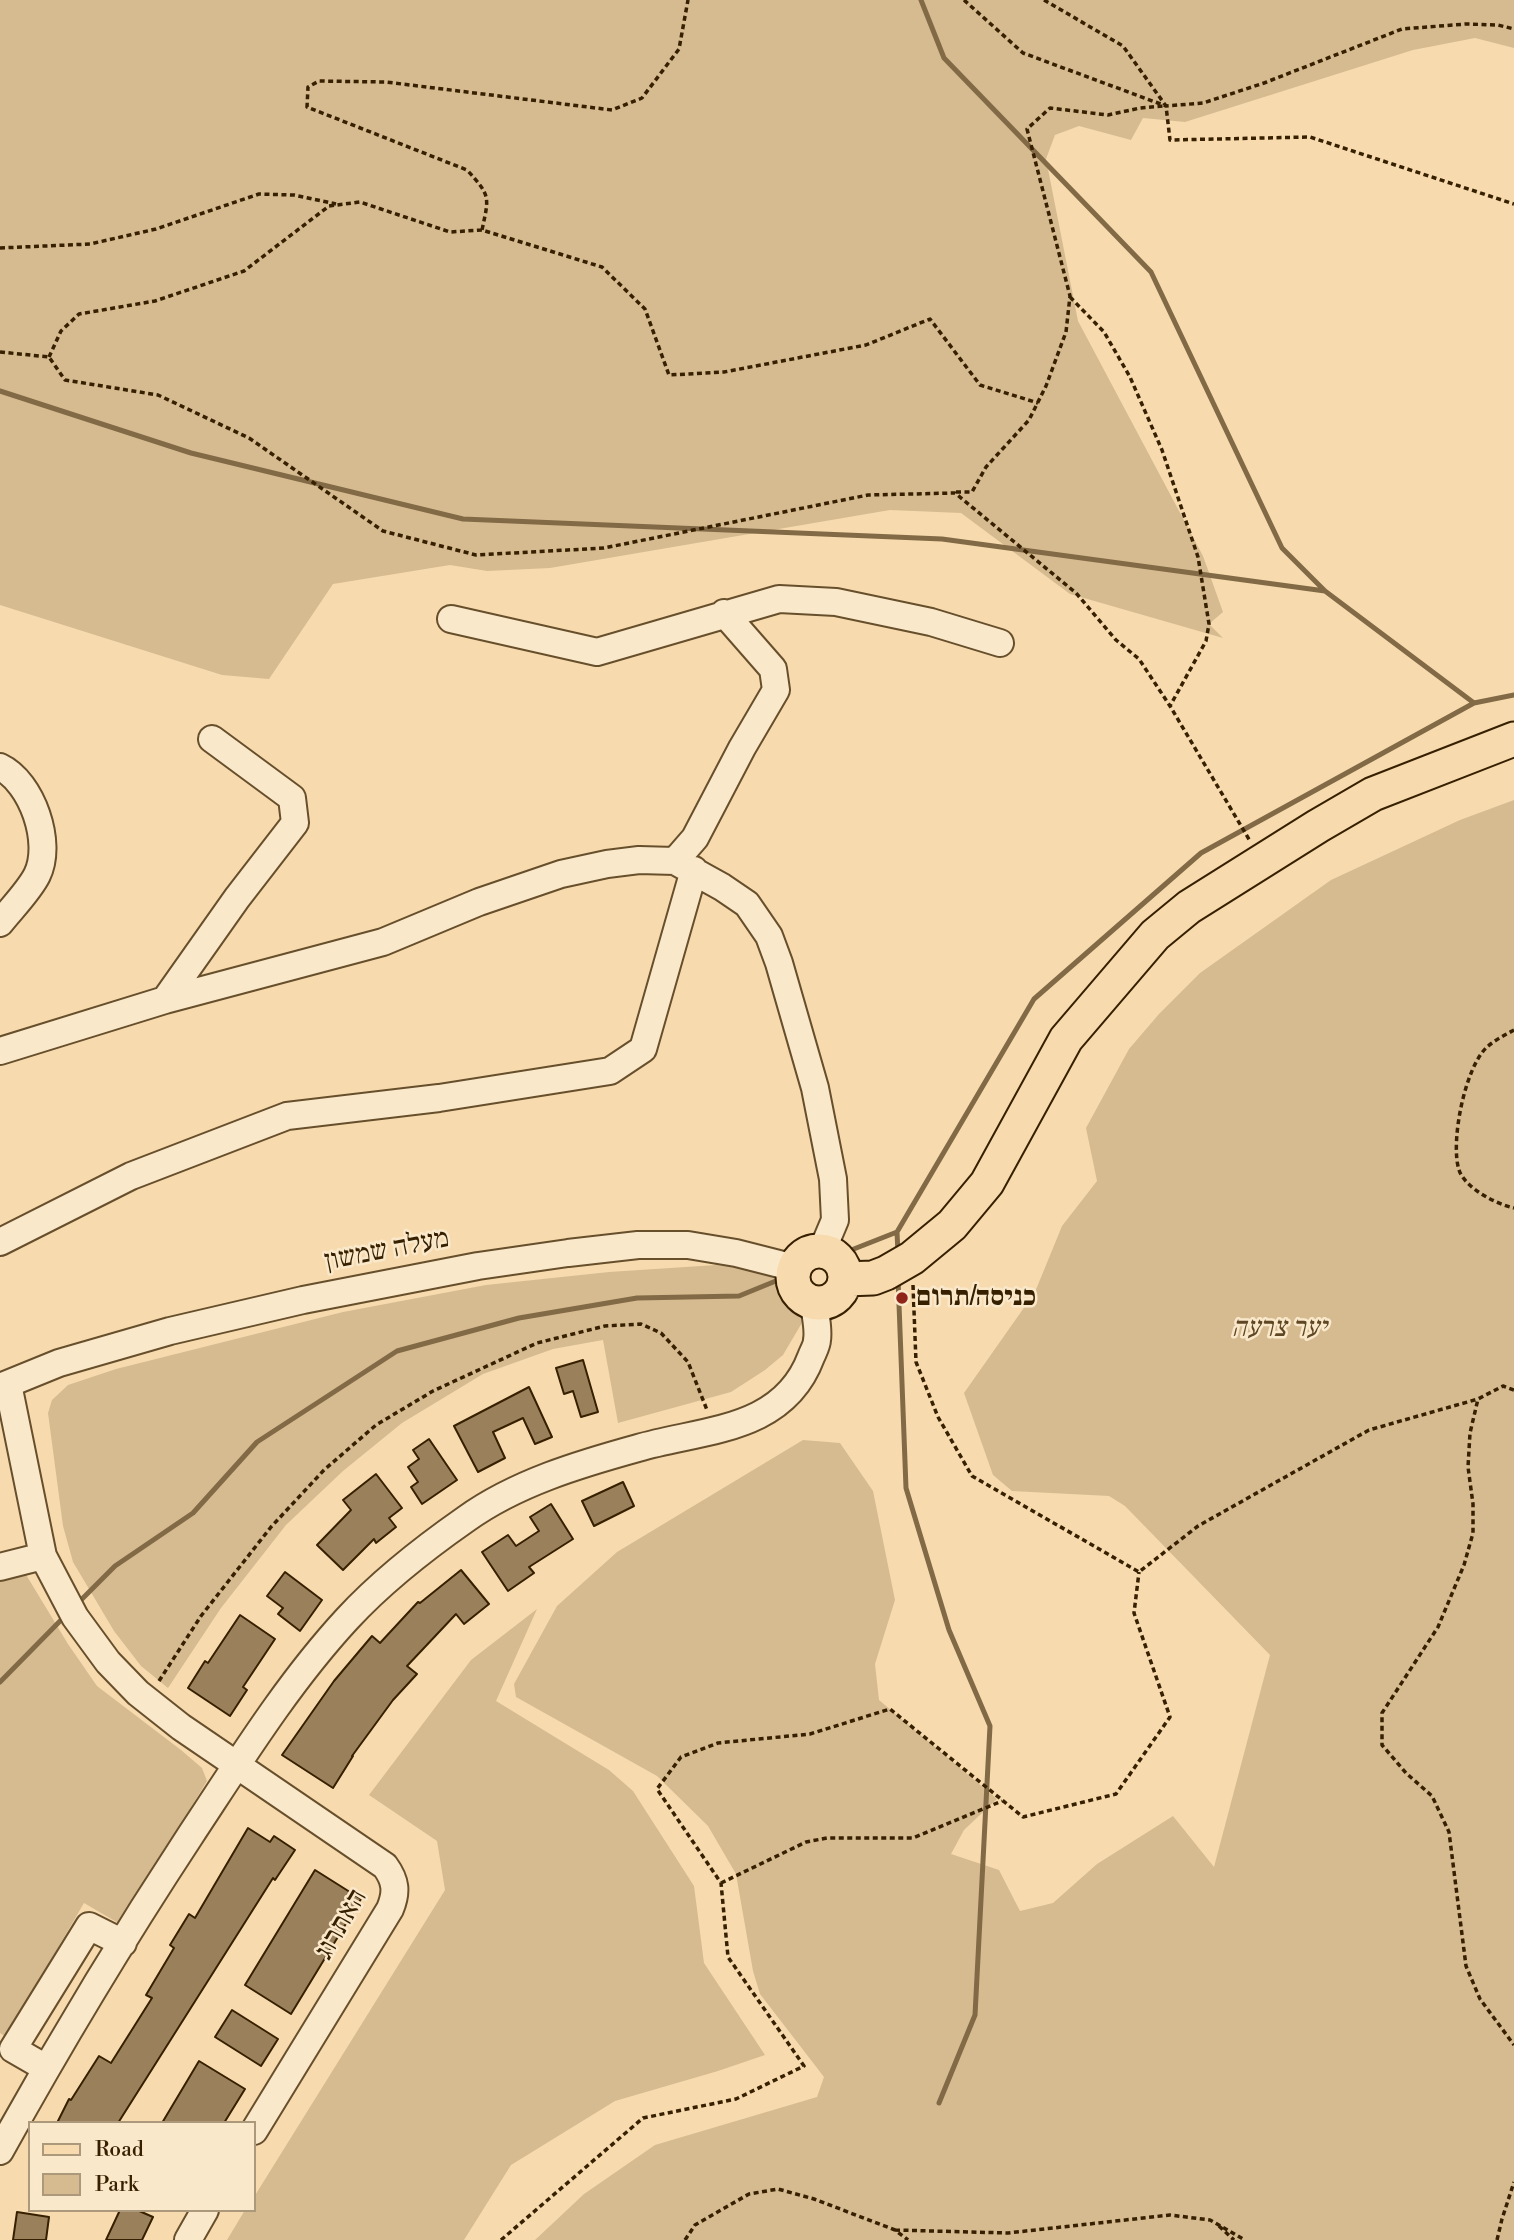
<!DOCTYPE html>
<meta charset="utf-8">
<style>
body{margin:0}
#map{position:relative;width:1514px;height:2240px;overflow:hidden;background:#f7dbaf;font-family:"Libre Bodoni",serif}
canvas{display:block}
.legend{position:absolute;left:28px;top:2121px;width:228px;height:91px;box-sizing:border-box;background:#fae8cb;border:2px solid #ac987a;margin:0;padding:9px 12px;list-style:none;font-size:21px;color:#372000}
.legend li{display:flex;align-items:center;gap:14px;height:35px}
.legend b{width:35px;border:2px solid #ac987a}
</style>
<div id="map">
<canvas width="1514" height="2240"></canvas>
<ul class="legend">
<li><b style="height:9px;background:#f7dbaf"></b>Road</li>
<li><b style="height:19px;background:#d6bb91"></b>Park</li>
</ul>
</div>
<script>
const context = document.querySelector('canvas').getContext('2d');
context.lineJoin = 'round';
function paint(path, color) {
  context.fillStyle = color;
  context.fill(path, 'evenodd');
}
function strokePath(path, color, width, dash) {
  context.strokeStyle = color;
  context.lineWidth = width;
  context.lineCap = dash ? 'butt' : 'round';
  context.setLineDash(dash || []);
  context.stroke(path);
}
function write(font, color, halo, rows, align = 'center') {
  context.font = font + ' "Libre Bodoni","Frank Ruhl Libre",serif';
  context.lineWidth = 5;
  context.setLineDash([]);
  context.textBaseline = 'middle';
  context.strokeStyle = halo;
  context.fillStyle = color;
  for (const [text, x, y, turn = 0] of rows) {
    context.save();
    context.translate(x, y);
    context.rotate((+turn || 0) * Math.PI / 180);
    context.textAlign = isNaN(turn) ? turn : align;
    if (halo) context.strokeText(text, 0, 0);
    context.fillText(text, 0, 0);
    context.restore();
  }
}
const green = new Path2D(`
 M0 0H1514V48L1475 38 1413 50 1185 122 1143 118 1131 140 1079 126 1055 135 1046 159 1078 321 1203 556 1223 612 1209 624 1223 638 1070 594 961 513 890 510 550 568 487 571 450 565 333 584 269 679 222 675 0 605Z
 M1514 800V2240H535L584 2194 655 2145 817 2097 824 2077 760 1994 753 1971 736 1874 708 1826 657 1776 516 1697 514 1684 557 1606 617 1552 803 1440 840 1443 873 1491 895 1600 875 1664 879 1700 997 1799 964 1830 951 1854 999 1870 1020 1911 1053 1903 1097 1864 1173 1816 1214 1867 1270 1655 1125 1506 1109 1496 1012 1491 993 1475 964 1393 1035 1292 1062 1226 1097 1181 1086 1128 1129 1049 1159 1014 1200 973 1331 880 1460 820Z
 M716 1265 774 1270 806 1316 783 1355 765 1370 731 1392 618 1423 603 1340 553 1349 483 1374 402 1423 343 1471 286 1525 221 1608 168 1688 141 1666 114 1631 73 1562 63 1526 48 1413 52 1400 68 1385 116 1369 343 1312 486 1285 609 1272Z
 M25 1573 68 1644 97 1686 181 1750 202 1768 207 1781 120 1924 84 1903 6 2037 0 2033V1578Z
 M537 1609 496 1701 609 1770 633 1791 694 1886 704 1963 765 2055 718 2071 615 2101 511 2165 464 2240H227L245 2210H254V2197L445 1890 437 1841 369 1795 471 1660Z`);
const stream = new Path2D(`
 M921 0 944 58 1151 272 1282 548 1325 591 1474 703
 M0 391 191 453 463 519 942 539 1325 591
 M897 1232 898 1254
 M803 1269 897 1232 1034 999 1201 853 1474 703 1514 695
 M898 1278 906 1488 949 1630 990 1726 975 2015 939 2103
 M76 1605 115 1566 193 1513 257 1442 397 1351 519 1318 637 1298 739 1296 788 1276
 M0 1682 64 1617`);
const building = new Path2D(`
 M583 1360 598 1412 581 1417 573 1391 564 1394 556 1368Z
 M529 1387 552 1437 535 1444 523 1418 493 1432 505 1458 478 1472 454 1426Z
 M429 1439 457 1480 422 1504 411 1487 418 1482 408 1467 419 1459 413 1450Z
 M376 1474 402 1508 389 1518 396 1527 376 1543 374 1539 343 1570 317 1545 351 1510 343 1500Z
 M623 1482 634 1506 594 1526 582 1501Z
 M551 1504 573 1539 529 1567 534 1573 508 1591 482 1552 508 1535 516 1546 539 1531 530 1517Z
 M461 1570 489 1604 464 1624 456 1614 407 1666 417 1674 393 1700 352 1756H353L333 1788 282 1755 334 1681 372 1636 380 1643 418 1602 420 1603Z
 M285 1572 322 1600 300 1631 278 1614 283 1608 267 1596Z
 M240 1615 275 1639 243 1687 247 1690 230 1716 188 1688 205 1661 208 1663Z
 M248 1828 270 1842 274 1836 295 1850 275 1880 273 1878 118 2123H57L69 2099 71 2100 99 2056 111 2063 152 1998 146 1995 174 1948 170 1945 189 1914 195 1918Z
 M315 1870 361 1899 291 2014 245 1985Z
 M232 2010 278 2039 261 2066 215 2037Z
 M199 2061 245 2089 224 2123H162Z
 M120 2210H137L153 2217 142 2240H106Z
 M17 2212 49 2217 46 2240H13Z`);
const path = new Path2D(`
 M964 0 1023 53 1166 106 1203 103 1264 83 1402 29 1466 24 1498 25 1514 29
 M1044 0 1123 46 1166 106 1170 140 1310 137 1514 204
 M482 230C489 197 491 196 467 170L307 107 308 87 319 81 386 82 612 110 642 98 679 49 688 0
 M0 248 90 244 156 229 259 194 294 195 336 204
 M1070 297 1104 332 1130 377 1162 450 1198 557 1209 624 1206 641 1170 706
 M0 352 49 357 65 380 158 395 249 438 383 531 476 555 604 548 868 495 955 493 1076 593 1116 640 1139 659 1170 706 1250 841
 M49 357 61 331 79 314 155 301 244 271 329 206 360 202 450 232 482 230 602 267 645 309 669 375 724 372 866 345 930 319 980 385 1038 403
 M956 492H972L986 467 1029 420 1046 386 1066 332 1070 296 1027 129 1050 108 1108 115 1140 108 1164 106
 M1514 1030C1505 1035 1495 1040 1487 1047 1465 1067 1450 1142 1459 1170 1465 1188 1496 1204 1514 1208
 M913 1285 916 1362 938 1417 972 1476 1139 1572 1198 1526 1369 1430 1478 1399
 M1514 1390 1503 1386 1478 1399 1470 1433 1468 1467 1473 1504V1533L1464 1565 1438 1627 1382 1713V1745L1406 1773 1432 1796 1449 1832 1466 1966 1480 1999 1514 2045
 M159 1681 201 1616 271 1527 324 1470 376 1425 433 1391 537 1343 605 1326 641 1324 661 1333 688 1362 707 1410
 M721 1883 806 1842 827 1838H913L1002 1801
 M1219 2226 1234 2240
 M895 2230 1008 2233 1170 2215 1210 2220 1245 2240
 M501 2240 643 2118 736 2099 804 2066 728 1957 721 1883 657 1789 681 1757 718 1743 810 1734 890 1709 1023 1817 1116 1794 1170 1717 1134 1613 1139 1572
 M685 2240 695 2225 749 2194 778 2189 814 2199 895 2230 908 2240
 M1497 2240 1502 2219 1514 2182`);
const minor = new Path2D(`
 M451 619 597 652 779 599 836 602 931 622 1000 643
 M0 767C32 782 53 843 37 875 29 891 11 909 0 923
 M675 861 695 838 742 748 776 690 773 669 724 613
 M165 1000 237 898 295 823 292 798 212 739
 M0 1051 165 1000 383 942 479 902 561 874 607 864 639 860 675 861 722 887 747 904 769 936 779 963 815 1088 833 1179 835 1220 822 1251
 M0 1242 131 1176 287 1116 439 1098 610 1071 643 1049 694 870
 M8 1384 43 1556 75 1617 108 1662 138 1693 181 1727 385 1866C396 1881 397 1892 390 1909L254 2131
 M0 1387 59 1363 170 1331 303 1300 478 1266 568 1253 638 1245H688L736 1253 795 1268
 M0 1567 43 1556
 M46 2068 13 2049 89 1926 123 1943
 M0 2151C59 2044 123 1938 190 1836 239 1762 287 1684 347 1619 382 1581 423 1549 466 1519 516 1483 580 1464 638 1448 703 1429 783 1432 811 1357 813 1352 817 1345 817 1340 819 1329 815 1314 814 1303
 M188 2240 205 2210`);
const major = new Path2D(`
 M793 1277a26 26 0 1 1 52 0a26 26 0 1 1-52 0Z
 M845 1279 873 1278 886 1273 912 1258 952 1225 987 1183 1066 1039 1155 935 1189 907 1318 826 1373 794 1514 739`);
const markers = [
 [902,1298,7,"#8f2418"]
];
const streetNames = [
 ["מעלה שמשון",387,1251,-11],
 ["האתרוג",342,1925,-60]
];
const poiNames = [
 ["כניסה/תרום",916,1298]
];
const parkNames = [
 ["יער צרעה",1279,1329]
];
paint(green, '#d6bb91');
strokePath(stream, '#836a46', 5);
paint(building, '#9b815b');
strokePath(building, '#372000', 2);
strokePath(minor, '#674f2c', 30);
strokePath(major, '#372000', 37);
strokePath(path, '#372000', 3.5, [5, 3.5]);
strokePath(minor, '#fae8cb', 26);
strokePath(major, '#f7dbaf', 33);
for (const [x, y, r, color] of markers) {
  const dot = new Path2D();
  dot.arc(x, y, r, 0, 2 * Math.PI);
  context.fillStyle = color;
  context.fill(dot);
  strokePath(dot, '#fae8cb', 2.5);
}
write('28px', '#372000', '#fae8cb', streetNames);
write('bold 28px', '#372000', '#fae8cb', poiNames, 'left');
write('italic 28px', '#5f4724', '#fae8cb', parkNames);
</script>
